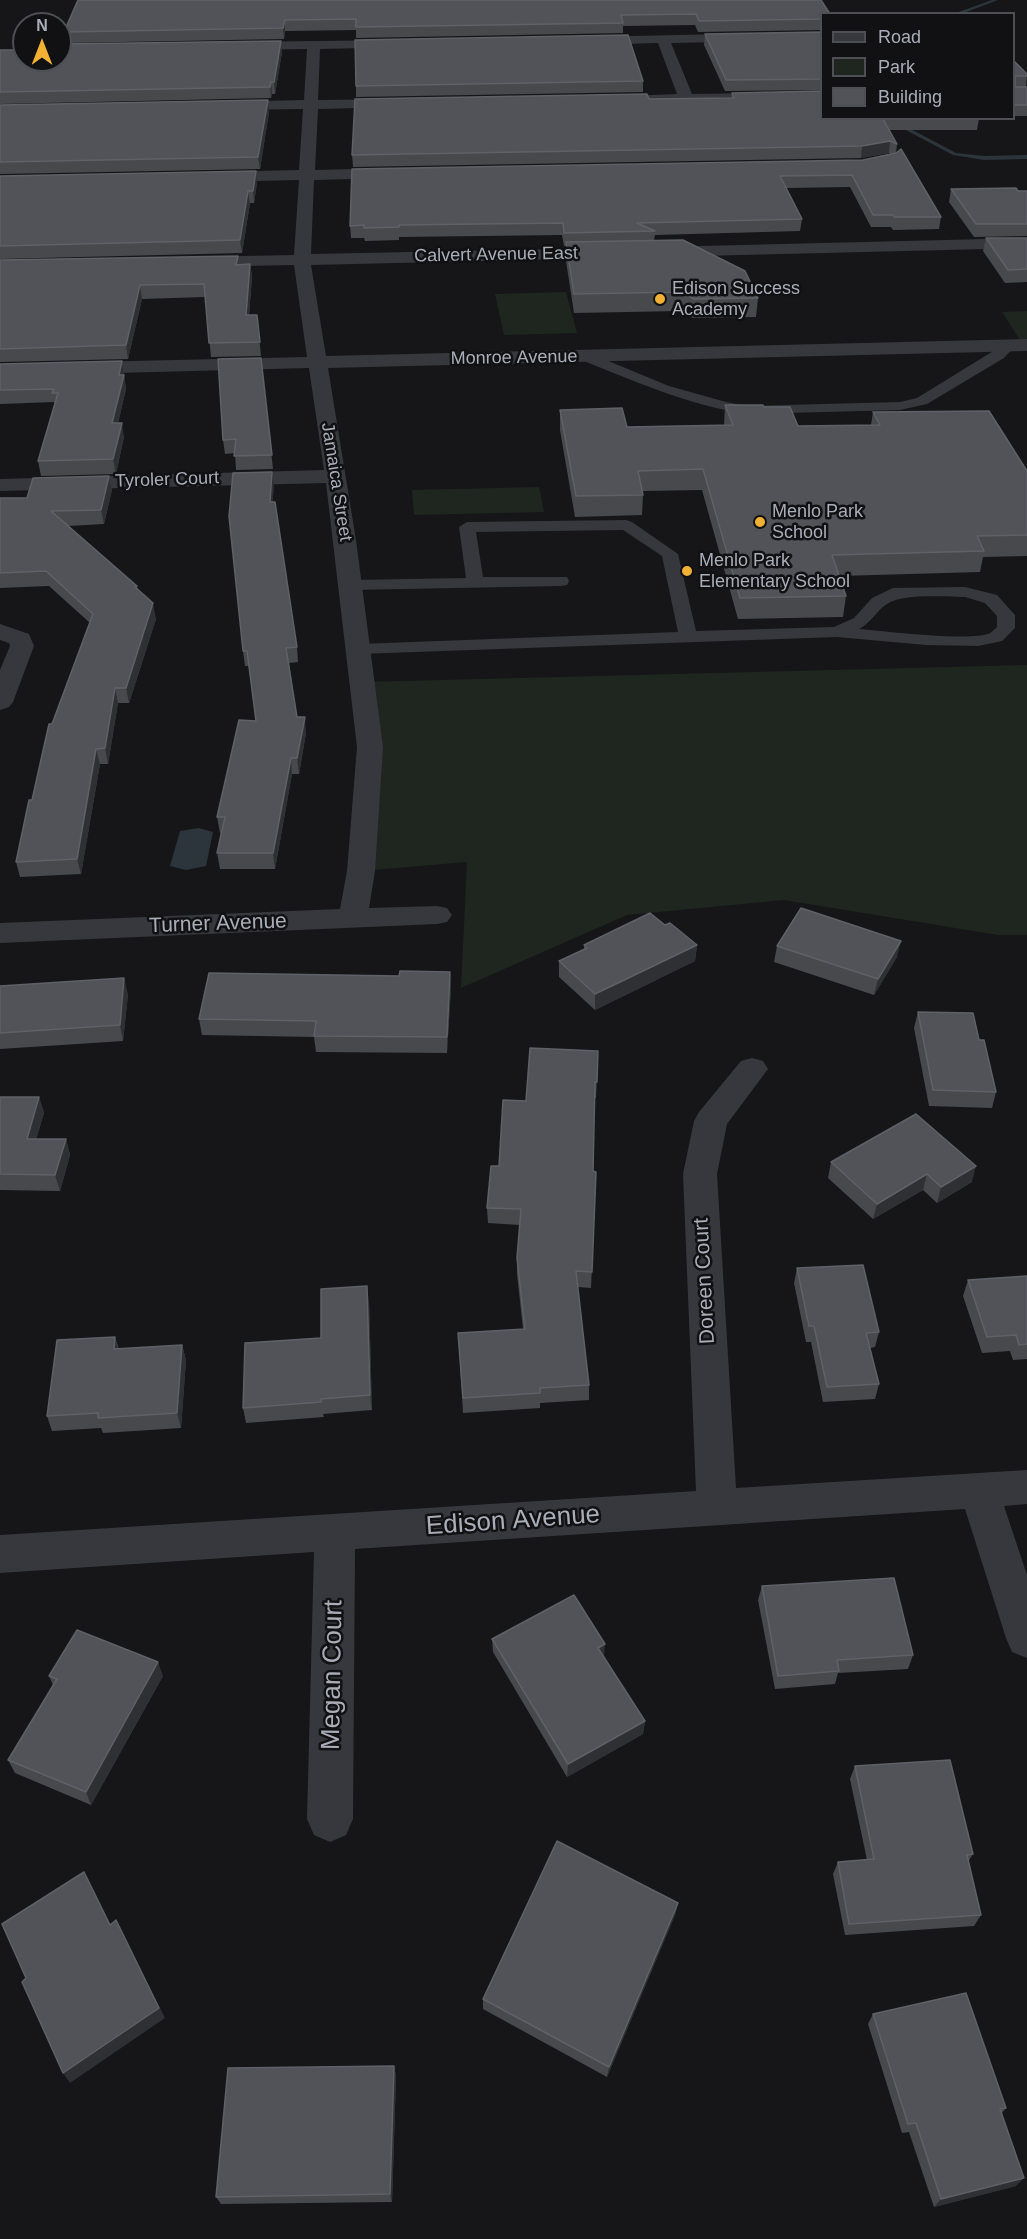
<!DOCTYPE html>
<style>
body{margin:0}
#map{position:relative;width:1027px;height:2239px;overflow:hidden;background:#161618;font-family:Arial,sans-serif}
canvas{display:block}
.legend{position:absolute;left:820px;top:12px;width:195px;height:108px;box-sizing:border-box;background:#111113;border:2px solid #4d4f55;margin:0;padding:8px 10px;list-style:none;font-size:18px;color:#a8adb8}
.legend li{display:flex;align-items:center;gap:12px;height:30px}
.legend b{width:30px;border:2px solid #4d4f55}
.north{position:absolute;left:12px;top:12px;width:60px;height:60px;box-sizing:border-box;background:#111113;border:2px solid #4d4f55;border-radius:50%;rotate:0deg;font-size:16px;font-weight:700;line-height:24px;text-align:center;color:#a8adb8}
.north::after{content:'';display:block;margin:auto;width:21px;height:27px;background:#f2b134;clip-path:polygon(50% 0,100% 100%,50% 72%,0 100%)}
</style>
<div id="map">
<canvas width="1027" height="2239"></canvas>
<ul class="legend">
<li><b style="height:8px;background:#37383d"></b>Road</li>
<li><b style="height:16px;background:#1e261f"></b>Park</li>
<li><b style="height:16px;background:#525359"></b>Building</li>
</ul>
<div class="north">N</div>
</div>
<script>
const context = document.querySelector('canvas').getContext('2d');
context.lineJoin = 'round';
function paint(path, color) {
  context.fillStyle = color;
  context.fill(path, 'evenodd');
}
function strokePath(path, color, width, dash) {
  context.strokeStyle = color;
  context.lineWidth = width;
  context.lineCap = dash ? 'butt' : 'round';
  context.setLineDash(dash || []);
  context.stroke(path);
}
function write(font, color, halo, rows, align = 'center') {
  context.font = font + ' Arial,sans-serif';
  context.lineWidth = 5;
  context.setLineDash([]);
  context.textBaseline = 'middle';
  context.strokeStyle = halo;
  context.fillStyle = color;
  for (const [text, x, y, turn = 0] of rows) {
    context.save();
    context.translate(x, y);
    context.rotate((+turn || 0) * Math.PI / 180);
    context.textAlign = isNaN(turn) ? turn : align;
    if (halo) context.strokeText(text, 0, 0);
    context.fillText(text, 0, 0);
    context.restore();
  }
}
const green = new Path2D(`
 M566 292 577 333 504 335 495 294Z
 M1027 311V345H1023L1002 312Z
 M539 487 544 512 414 515 412 490Z
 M1027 665V935H998L784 900 627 915 461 988 467 862 361 871 363 682Z`);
const water = new Path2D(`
 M199 828 213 832 206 866 186 870 170 866 180 831Z`);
const stream = new Path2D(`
 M992 0H998L961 14H953Z
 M883 118H890L956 153 984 156 1027 155V159L984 160 953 155Z`);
const lane = new Path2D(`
 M1008 342 1015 346 1004 358 927 404 900 410 747 414C688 405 634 381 579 359L577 356 584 352 589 353 669 386 726 402 747 406 900 402 917 398Z
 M626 520 632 522 678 554 696 631 834 627 854 618 872 598 893 588 965 587 997 595 1015 615V628L1002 641 978 646 926 645 837 637 359 654 353 653 350 649 353 645 359 644 678 632 662 556 623 530 476 532 483 577H567L569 581 567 585 561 586 351 590 343 585 351 580 466 578 459 527 467 522ZM965 597 985 603 997 616V627C995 629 993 631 990 633 973 642 883 631 859 629 871 623 876 611 887 604 904 593 943 597 965 597Z`);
const street = new Path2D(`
 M822 32V40L671 43 692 94 822 92V100L605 104 600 103 598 100 600 97 677 94 658 43 584 45 577 41 584 37Z
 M400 40 407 44 405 47 320 49 318 100 400 99 407 103 400 107 318 109 315 170 397 168 405 173 397 178 314 180 311 254 610 248 616 249 619 253 616 257 610 258 311 265 326 356 1027 339V351L328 368 356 540 383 747 375 871 369 908 437 906 447 908 452 915 447 922 437 924 0 943V923L340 909 347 871 357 747 326 483 0 491V479L324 470 309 368 0 376V364L307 357 294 265 194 267 188 266 185 262 188 258 194 257 294 255 299 180 212 182 204 177 212 172 299 170 303 109 224 110 217 106 224 102 304 100 307 49 236 50 229 46 236 42Z
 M1027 238V248L659 257 653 256 650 252 653 248 659 247Z
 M0 624 29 634 34 646 13 702 9 707 0 710V670L10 646 9 643 0 640Z
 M752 1058 763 1061 768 1069 727 1124 717 1174 736 1488 1027 1470V1504L1004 1506 1027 1575V1658L1012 1652 1006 1638 965 1509 355 1549 353 1819 346 1835 330 1842 314 1835 307 1819 314 1552 0 1573V1535L696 1491 683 1174 694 1121 699 1112 741 1061Z`);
const wall = new Path2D(`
 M78 0 822 14V30L698 32 695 25 623 26V33L356 38V30L285 31 284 39 66 43 64 32Z
 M822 32V90L725 91 704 45 705 34Z
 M281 41 282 52 275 94H272L271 98 0 104V50L24 60Z
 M1014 61 1027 74 1026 87H1015H1027V116H1014Z
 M643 81V92L356 97V86Z
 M732 93 822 118H979L977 130H889L897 144 896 153 941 217 939 229 893 230 891 227H871L850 187 786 188 802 219 800 231 655 235 654 240 758 298 756 317 693 318 680 311 574 313 566 261V246H564L562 235 399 237V240L365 241 364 238H351L350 226 863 160 892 154 889 153 861 158 353 167 352 155 649 99 731 98Z
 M0 105 269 112 260 169 0 174Z
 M0 176 257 183 254 203H250L242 253 0 259Z
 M951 189 1027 191V236L974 237 949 202Z
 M986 238H1027V282L1005 283 983 251Z
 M0 260 250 264 252 277 249 315H257L261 356 211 357 205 297 142 299 128 359 0 362Z
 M261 358 273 469 236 470 235 453 225 454 223 440Z
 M122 361 126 389 118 423 124 437 116 474 41 476 38 461 55 404 54 402 0 404V364Z
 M725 405 764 407 798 426 871 425 873 412 1027 471V556L983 557 980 572 839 576 846 596 843 617 738 619 702 490 643 491V495L642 515 575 517 560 430V410L627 427 724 426Z
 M109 476 112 490 104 524 68 526 137 586 138 590 156 619 129 703H118L108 764H100L81 874 20 877 16 862 52 724 90 623 49 586 0 588V498H27Z
 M274 487 272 502 297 647 298 662 289 663 297 717 306 733 299 774H292L275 869H220L217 853 221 833H220L217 817 256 721 249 666H245L243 651Z
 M665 925 697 945 695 961 595 1010 559 977V961L584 949V945Z
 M777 946 897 957 874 995 774 962Z
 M450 972 451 988 447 1053 316 1052 314 1037 202 1035 199 1019 399 976Z
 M0 986 128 994 123 1041 0 1049Z
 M918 1012 979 1040 996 1092 992 1108 929 1106 914 1028Z
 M598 1051 596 1098H594L593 1171 596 1172 591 1288 578 1287 589 1385V1400L540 1403V1408L463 1413 459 1348 523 1329 517 1274V1258L520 1225 488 1223 487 1208 499 1166 526 1101Z
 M0 1097H39L44 1113 36 1139H66L70 1155 60 1191 0 1190Z
 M916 1114 972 1182 937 1203 923 1190 873 1219 828 1178 831 1162Z
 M797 1268 879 1332 875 1347 870 1348 879 1384 875 1399 823 1402 811 1342H806L794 1283Z
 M1027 1276V1359L1013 1360 1010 1351 982 1353 963 1296 968 1280Z
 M369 1301 372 1410 323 1414 324 1417 246 1423 243 1408 321 1338Z
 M115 1337 119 1349 182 1345 186 1360 181 1428 103 1433 101 1428 52 1431 47 1416Z
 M762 1586 913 1655 908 1669 838 1673 835 1684 775 1689 758 1600Z
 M492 1639 604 1658 645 1721 643 1734 567 1777 493 1652Z
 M49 1676H163L91 1805 15 1773 8 1760 53 1685Z
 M855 1766 973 1854 968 1862 981 1915 974 1926 845 1935 833 1874 838 1862 867 1860 850 1779Z
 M678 1903 675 1915 607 2077 483 2009V1999Z
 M873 2014 1006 2108 1002 2113 1016 2186 934 2207 909 2132 902 2133 868 2024Z
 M394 2066 396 2076 392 2202 221 2204 216 2197Z`);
const shadedWall = new Path2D(`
 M285 20V31L284 39 283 28Z
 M281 41 282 52 275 94 274 82Z
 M271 82 272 94 271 98 270 87Z
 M268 100 269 112 260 169 258 157Z
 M890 141 889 153 861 158 862 146Z
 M256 171 257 183 254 203 253 191Z
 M248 191 250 203 242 253 240 240Z
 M250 264 252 277 248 328 246 315Z
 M140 285 142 299 128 359 126 345Z
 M122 361 126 389 115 437 112 423 119 375Z
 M122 423 124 437 116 474 113 459Z
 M272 472 274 487 271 516 270 502Z
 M109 476 112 490 104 524 101 510Z
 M153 603 156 619 129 703 126 688Z
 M115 688 118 703 108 764 105 748Z
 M305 717 306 733 299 774 297 758Z
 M96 749 100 764 81 874 77 859Z
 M291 758 292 774 275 869 273 853Z
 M901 941 897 957 874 995 878 979Z
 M697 945 695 961 595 1010V994Z
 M450 972 451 988 447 1053V1037Z
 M124 978 128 994 123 1041 120 1025Z
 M39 1097 44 1113 32 1154 27 1139Z
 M66 1139 70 1155 60 1191 55 1175Z
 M976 1166 972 1182 937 1203 941 1187Z
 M927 1174 923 1190 873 1219 877 1204Z
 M367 1286 369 1301 372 1410 370 1395Z
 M115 1337 119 1352 114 1349Z
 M182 1345 186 1360 181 1428 177 1413Z
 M605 1644 604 1657 598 1648Z
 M158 1662 163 1676 91 1805 86 1792Z
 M645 1721 643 1734 567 1777 568 1764Z
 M678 1903 675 1915 607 2077 609 2067Z
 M116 1920 165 2018 70 2083 63 2073Z
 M394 2066 396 2076 392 2202 390 2194Z
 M1024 2178 1016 2186 934 2207 941 2199Z`);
const building = new Path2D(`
 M78 0H821L830 14H822V19L699 21 696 14 621 15 623 23 356 27V19L285 20 283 28 64 32Z
 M822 32V79L726 80 705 34Z
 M628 35 643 81 356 86 355 40Z
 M281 41 274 82H271L270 87 0 92V50H24V60H60V44Z
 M1014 61 1027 74V76H1015V87H1027V105H1014Z
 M822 91V118H913L883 119 897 144 890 141 862 146 352 155 355 99 647 94 649 99 734 98 732 93Z
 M268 100 258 157 0 162V105Z
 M901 149 941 217H894L893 215H873L852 175 780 176 802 219 637 223 655 231 564 233 563 223 399 225V227L364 228V225L350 226 352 169 863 160 896 153Z
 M256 171 253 191H248L240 240 0 246V176Z
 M1016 188 1018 191H1027V224H976L951 189Z
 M986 238H1027V269L1008 270Z
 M683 240 745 271 758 298 694 299 682 292 574 294 566 242Z
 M238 256 236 265 250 264 246 315H257L260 342 209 343 204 284 140 285 126 345 0 349V260Z
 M261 358 272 455 234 456 236 439 223 440 218 359Z
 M122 361 119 375H124L112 423H122L113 459 38 461 58 393H52L54 389 0 390V364Z
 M725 405H763L764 407H790L798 426 880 425 873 412 989 411 1027 471V535L977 536 984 551 832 555 846 596 740 598 703 469 638 471 643 495 576 496 560 410 622 408 627 427 733 425Z
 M272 472 270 502H275L297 647 286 648 297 717H305L297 758H291L273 853H217L225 817H217L239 720 256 721 247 651H243L229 516 233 473Z
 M109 476 101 510 51 511 137 586 135 587 153 603 126 688H115L105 748 96 749 77 859 16 862 29 800H32L49 724H52L93 614 46 571 0 573V498H27L33 478Z
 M801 908 901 941 878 979 777 946Z
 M650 913 665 925 670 923 697 945 595 994 559 961 587 948 584 945Z
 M400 971 450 972 447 1037 314 1036 316 1021 199 1019 209 973 399 976Z
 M124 978 120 1025 0 1033V986Z
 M918 1012 973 1013 979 1040H984L996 1092 933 1090Z
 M530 1048 598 1051 597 1082H595L593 1171 596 1172 592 1272 576 1271 589 1385 540 1388V1393L463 1398 458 1333 525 1329 517 1258 521 1209 487 1208 491 1166H499L503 1100 526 1101Z
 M0 1097H39L27 1139H66L55 1175 0 1174Z
 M916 1114 976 1166 941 1187 927 1174 877 1204 831 1162Z
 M863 1265 879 1332 866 1333 879 1384 827 1387 814 1326H809L797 1268Z
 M1027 1276V1344L1019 1345 1016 1335 987 1337 968 1280Z
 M367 1286 370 1395 321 1399V1402L243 1408 245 1343 321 1338V1289Z
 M115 1337 114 1349 182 1345 177 1413 98 1418V1413L47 1416 57 1340Z
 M894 1578 913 1655 837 1660 839 1671 778 1676 762 1586Z
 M574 1595 605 1644 598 1648 645 1721 568 1764 492 1639Z
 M77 1630 158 1662 86 1792 8 1760 57 1679 49 1676Z
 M950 1760 973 1854 967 1855 981 1915 849 1924 838 1862 874 1859 855 1766Z
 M557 1841 678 1903 609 2067 483 1999Z
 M84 1872 110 1925 116 1920 159 2008 63 2073 22 1982 26 1978 2 1924Z
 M966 1993 1006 2108 1000 2109 1024 2178 941 2199 916 2123 908 2124 873 2014Z
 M394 2066 390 2194 216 2197 228 2068Z`);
const markers = [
 [660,299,6,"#f2b134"],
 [760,522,6,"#f2b134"],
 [687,571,6,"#f2b134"]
];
const farStreetnames = [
 ["Calvert Avenue East",496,255,-1],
 ["Monroe Avenue",514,358,-1],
 ["Tyroler Court",167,480,-2],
 ["Jamaica Street",336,482,81]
];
const farPoinames = [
 ["Edison Success",672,289],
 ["Academy",672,310],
 ["Menlo Park",772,512],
 ["School",772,533],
 ["Menlo Park",699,561],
 ["Elementary School",699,582]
];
const streetNames = [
 ["Turner Avenue",218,924,-2],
 ["Doreen Court",705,1281,-93]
];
const nearStreetnames = [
 ["Edison Avenue",513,1521,-4],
 ["Megan Court",333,1675,-89]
];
paint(green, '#1e261f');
paint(water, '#2c353c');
paint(stream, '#2c353c');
paint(lane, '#37383d');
paint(street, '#37383d');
paint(wall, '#47494d');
paint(shadedWall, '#2f3033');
paint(building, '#525359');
strokePath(building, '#5f6168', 1.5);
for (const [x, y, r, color] of markers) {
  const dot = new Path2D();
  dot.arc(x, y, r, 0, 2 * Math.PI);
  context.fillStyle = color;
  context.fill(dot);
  strokePath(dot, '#111113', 2);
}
write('18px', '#a8adb8', '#111113', farStreetnames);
write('18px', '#a8adb8', '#111113', farPoinames, 'left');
write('21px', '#a8adb8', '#111113', streetNames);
write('26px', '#a8adb8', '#111113', nearStreetnames);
</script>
